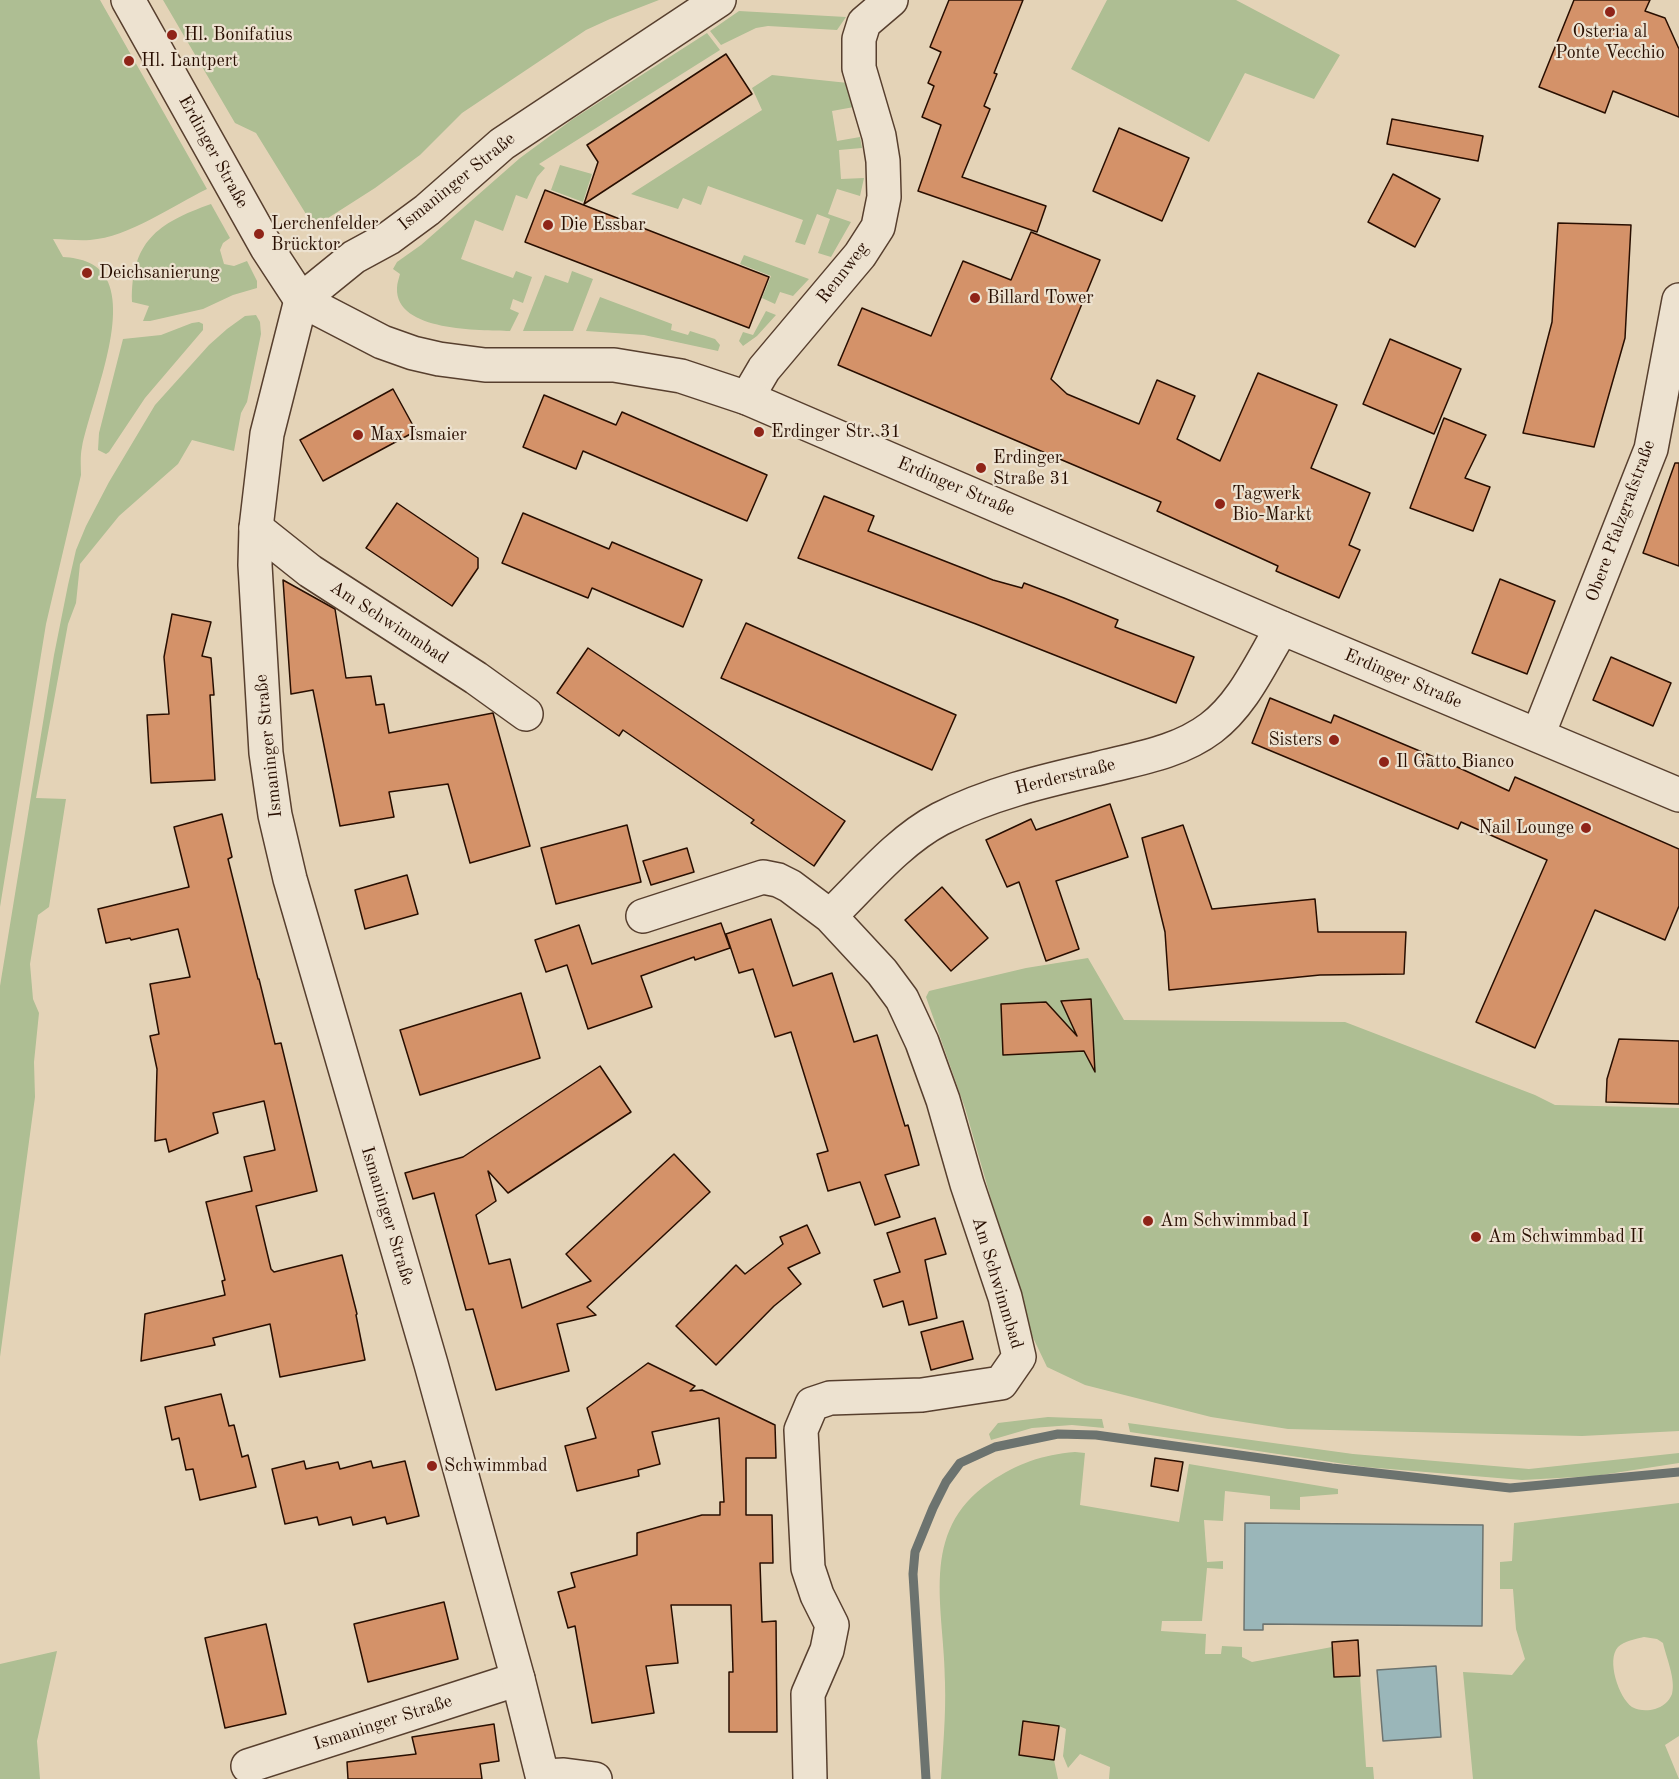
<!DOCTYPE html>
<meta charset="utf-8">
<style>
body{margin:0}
canvas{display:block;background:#e4d3b7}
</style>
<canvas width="1679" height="1779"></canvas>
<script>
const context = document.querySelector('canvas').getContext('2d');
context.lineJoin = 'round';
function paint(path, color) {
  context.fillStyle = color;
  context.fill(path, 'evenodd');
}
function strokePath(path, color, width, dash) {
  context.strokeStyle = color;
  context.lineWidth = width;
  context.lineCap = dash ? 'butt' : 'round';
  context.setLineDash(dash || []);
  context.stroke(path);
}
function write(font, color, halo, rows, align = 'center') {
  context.font = font + ' "Old Standard TT",serif';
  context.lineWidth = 4.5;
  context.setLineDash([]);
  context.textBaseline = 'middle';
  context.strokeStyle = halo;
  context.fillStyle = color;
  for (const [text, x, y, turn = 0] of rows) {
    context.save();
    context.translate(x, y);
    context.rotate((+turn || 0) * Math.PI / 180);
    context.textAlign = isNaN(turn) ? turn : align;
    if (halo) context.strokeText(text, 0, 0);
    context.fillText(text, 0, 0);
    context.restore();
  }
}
const green = new Path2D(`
 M0 0H100L207 189C172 206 129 237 90 240 78 241 65 239 53 239L63 257C81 258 100 263 108 282 126 324 91 403 82 447 80 456 81 466 81 475L46 624 0 907Z
 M163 0H659L610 19 586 30 462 113 420 155 375 188 314 227 256 133 235 123Z
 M1107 0H1236L1340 55 1314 99 1245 73 1209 142 1071 69Z
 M739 11 846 17 837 30 768 26 756 28 721 45 710 31Z
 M707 33 720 50 539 164 545 168 537 177 527 199 516 195 503 231 475 220 461 259 513 278 516 271 532 277 523 303 513 299 510 309 519 313 510 331C481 330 395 332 397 288 397 283 399 278 400 274L393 269 397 262 421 245 520 158 573 119Z
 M772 75 848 83 854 107 832 111 837 141 860 137 862 148 839 150 841 179 864 178 860 196 837 189 828 214 851 222 831 257 818 253 830 219 817 214 805 245 795 242 803 220 708 186 701 205 683 198 678 209 631 194 762 110 752 88Z
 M560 165 592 174 583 202 551 190Z
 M211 204 230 238 223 243 220 250 224 264 234 266 247 261 257 281V288L233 295 203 309 150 321H143L149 306 132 302C131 242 157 223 211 204Z
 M744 255 809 279 793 296 780 292 775 304 762 298 771 276 740 264Z
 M572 271 593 279 573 331H523L545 275 568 283Z
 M600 297 672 324 671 330 688 335 690 331 715 339 720 345 718 351 644 335 586 331Z
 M766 311 776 315 757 336 743 346 739 341 743 332 753 335Z
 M256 315 260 322 261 334 247 402 241 413 234 451 192 440 178 464 119 516 80 564 76 603 68 624 36 798 66 799 49 907 38 915 30 964 33 999 39 1013 34 1062 35 1097 0 1357V986L54 655 68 585 76 550 86 526 109 482 155 405 209 345 227 329 245 316Z
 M199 322 203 324V330L145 398 109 452 106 454 98 450 99 433 123 339 161 335 192 323Z
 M1088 958 1124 1020 1345 1022 1535 1095 1555 1105 1679 1108V1431L1582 1436 1288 1429 1211 1417 1085 1385 1047 1367 1027 1325 965 1108 926 997 929 991 1026 968Z
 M1048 1417 1102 1419 1104 1428 1072 1425 1032 1428 991 1440 989 1434 998 1423Z
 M1128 1423 1353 1454 1529 1469 1679 1453V1463L1595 1476 1522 1480 1365 1467 1130 1432Z
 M1075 1452 1085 1453 1080 1505 1179 1522 1189 1464 1338 1489V1494L1300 1497V1510L1270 1509V1496L1225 1491 1223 1521 1204 1520 1207 1562 1223 1561V1569L1207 1568 1202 1621H1162L1161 1631 1206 1634 1205 1654H1221L1222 1646 1242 1647V1657L1252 1662 1332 1647 1334 1677 1360 1676 1366 1767H1373L1374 1779H1109L1110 1767 1080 1754 1068 1768 1063 1756 1066 1729 1059 1726 1023 1722 1019 1755 1054 1760 1058 1779H941C943 1747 946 1715 945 1683 945 1609 917 1532 990 1482 1018 1463 1042 1455 1075 1452Z
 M1679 1503V1736L1665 1745 1679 1779H1473L1463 1672 1512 1675 1525 1659 1516 1629 1513 1589H1500V1562L1512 1561 1514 1523ZM1644 1637 1657 1639 1663 1643C1666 1657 1676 1679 1672 1694 1669 1702 1662 1707 1655 1709 1648 1711 1639 1711 1632 1707 1619 1698 1606 1660 1618 1647 1624 1641 1636 1639 1644 1637Z
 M57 1651 37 1741 40 1779H0V1664Z`);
const water = new Path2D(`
 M1245 1523 1483 1525 1482 1626 1263 1624V1630H1244Z
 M1436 1666 1441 1737 1383 1741 1377 1670Z`);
const stream = new Path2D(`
 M926 1779 913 1574 915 1552 933 1508 946 1482 960 1463 995 1447 1058 1434 1096 1435 1332 1468 1510 1488 1679 1472`);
const building = new Path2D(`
 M949 0H1023L994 73 997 74 984 106 990 109 962 177 1046 206 1037 232 918 191 941 125 922 117 934 86 928 83 941 52 930 47Z
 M1574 0H1650L1645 11 1665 18 1679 49V117L1613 91 1605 113 1539 87Z
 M726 54 752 94 584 204 598 162 587 145Z
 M1392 119 1483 136 1478 161 1387 144Z
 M1119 128 1189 158 1162 221 1093 191Z
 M1393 174 1440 199 1415 247 1368 222Z
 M545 190 769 277 749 328 525 242Z
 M1558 223 1631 225 1625 338 1594 447 1523 433 1552 322Z
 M1031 232 1100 260 1051 379 1067 394 1139 424 1157 380 1195 396 1177 439 1220 461 1258 373 1337 405 1311 468 1370 493 1349 545 1360 550 1339 598 1276 571 1278 566 1157 511 1161 502 838 365 862 308 931 336 963 261 1011 280Z
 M1390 339 1461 369 1434 434 1363 404Z
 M393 389 416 431 323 481 300 440Z
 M544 395 616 425 622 412 767 475 747 521 583 451 576 469 523 447Z
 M1444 418 1486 435 1465 478 1490 487 1473 531 1410 508Z
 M1675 463H1679V566L1643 553Z
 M824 496 874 516 868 531 993 580 1022 588 1024 583 1064 598 1118 620 1115 627 1194 657 1176 703 976 624 798 558Z
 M397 503 478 558V568L452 606 366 548Z
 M523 513 609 549 612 542 702 580 683 627 592 588 588 598 502 563Z
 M1500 579 1555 601 1527 674 1472 653Z
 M283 580 335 609 346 678 371 676 376 705 384 704 389 733 493 713 530 846 470 863 448 784 389 792 394 817 340 826 313 690 291 694Z
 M172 614 211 622 202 656 211 658 214 695H210L215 780 151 783 147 715 169 714 164 657Z
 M746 623 956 715 932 770 721 678Z
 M588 648 845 821 814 866 751 823 754 820 623 730 619 736 557 693Z
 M1611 657 1671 683 1653 726 1593 700Z
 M1270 698 1331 723 1334 715 1453 765 1509 791 1515 777 1679 849V906L1665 940 1595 910 1535 1048 1476 1022 1547 860 1461 822 1458 829 1252 743Z
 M1110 804 1128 857 1056 881 1079 949 1046 961 1019 882 1007 887 986 840 1031 819 1036 830Z
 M222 814 232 857 228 859 258 979H259L275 1044 281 1043 317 1191 256 1206 271 1269 274 1272 342 1255 357 1314 356 1315 365 1360 280 1377 270 1324 213 1338 215 1345 141 1361 145 1314 225 1295 222 1281 225 1280 206 1202 252 1191 244 1157 275 1150 264 1101 213 1113 218 1133 169 1152 166 1139 155 1141 157 1069 150 1036 159 1034 150 984 190 977 178 929 131 940 130 938 106 943 98 909 189 887 174 827Z
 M627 825 641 882 556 904 541 848Z
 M1183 825 1212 909 1315 899 1318 932H1406L1404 974 1320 975 1169 990 1165 932 1142 838Z
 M687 848 694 872 651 885 643 861Z
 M407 875 418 914 365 929 355 890Z
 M942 887 988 938 951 971 905 920Z
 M771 919 793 986 832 973 854 1042 877 1035 905 1126 908 1125 919 1165 885 1175 900 1217 875 1225 860 1182 828 1191 817 1154 828 1151 791 1032 775 1037 753 969 739 973 726 934Z
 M721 923 730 948 695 960 694 957 641 976 652 1007 588 1029 567 965 546 972 535 940 579 925 592 964Z
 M521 993 540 1058 420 1095 400 1030Z
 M1091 999 1095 1072 1084 1051 1003 1055 1001 1004 1046 1002 1077 1036 1061 1001Z
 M1619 1039 1679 1041V1104L1606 1102 1607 1079Z
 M600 1066 631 1112 508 1193 488 1171 496 1201 476 1215 489 1264 510 1259 522 1308 591 1281 566 1254 674 1154 710 1192 587 1307 596 1315 557 1324 569 1371 496 1390 473 1309 466 1310 434 1193 413 1199 405 1173 463 1157Z
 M935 1218 946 1254 925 1260 937 1318 909 1325 903 1301 883 1307 874 1280 900 1272 887 1233Z
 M807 1225 820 1253 788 1268 801 1284 774 1306 716 1365 676 1326 736 1265 745 1274 783 1244 780 1237Z
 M963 1321 973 1359 931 1370 921 1332Z
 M648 1363 695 1386 690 1391 702 1390 775 1425 776 1458H746V1515H772L773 1563H760L762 1622 776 1621 777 1732H729V1672H733L731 1605H671L678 1663 646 1666 654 1713 592 1723 575 1626 568 1628 558 1592 575 1587 571 1573 637 1555V1533L702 1515H720V1502H724L719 1418 652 1432 660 1464 638 1470 639 1476 577 1491 565 1446 596 1438 587 1408Z
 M221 1394 229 1426 234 1425 242 1457 248 1455 256 1487 200 1500 193 1469 186 1470 179 1438 172 1440 165 1407Z
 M1155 1458 1183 1462 1178 1491 1151 1486Z
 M304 1461 306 1469 338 1462 340 1469 371 1461 373 1468 405 1461 419 1516 387 1524 385 1517 353 1525 351 1517 319 1525 317 1517 285 1524 272 1469Z
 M444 1602 458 1659 368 1682 354 1624Z
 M266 1624 286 1714 225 1728 205 1638Z
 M1358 1640 1360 1676 1334 1677 1332 1642Z
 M1023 1721 1059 1726 1054 1760 1019 1755Z
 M494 1724 499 1761 480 1764 482 1779H348L347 1762 416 1754 412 1737Z`);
const minor = new Path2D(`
 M128 0 267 248 301 300
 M747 398 764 369 860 255 878 227 884 197 883 161 879 136 859 68V39L864 23 891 0
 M256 528 310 571 476 678 526 714
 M1538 735 1651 449 1679 300
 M643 916 763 877 778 880 790 886 830 916 882 972 902 999 922 1042 943 1100 967 1184 1005 1297 1019 1357 1001 1383 922 1395 830 1398 812 1404 801 1430 808 1568 817 1595 832 1625 827 1650 808 1694 810 1779
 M830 916C864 883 898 841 940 819 989 794 1043 781 1096 769 1135 759 1178 753 1211 728 1244 703 1261 662 1282 628
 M248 1766 518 1679
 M543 1776 564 1775 595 1779`);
const tertiary = new Path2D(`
 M301 300 382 342 413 353 439 359 485 365H614L681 376 747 398 1282 628 1679 795
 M543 1779 518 1679 431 1364 290 879 275 815 266 753 255 565 256 528 267 434 301 300 354 257 389 238 427 210 502 144 719 0`);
const markers = [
 [1610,12,6,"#8f2418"],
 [172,35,6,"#8f2418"],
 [129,61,6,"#8f2418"],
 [548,225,6,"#8f2418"],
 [259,234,6,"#8f2418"],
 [87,273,6,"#8f2418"],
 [975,298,6,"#8f2418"],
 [759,432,6,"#8f2418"],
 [358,435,6,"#8f2418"],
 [981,468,6,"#8f2418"],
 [1220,504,6,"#8f2418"],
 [1334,740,6,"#8f2418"],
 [1384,762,6,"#8f2418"],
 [1586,828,6,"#8f2418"],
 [1148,1221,6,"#8f2418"],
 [1476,1237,6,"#8f2418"],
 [432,1466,6,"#8f2418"]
];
const poiNames = [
 ["Osteria al",1610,32,"center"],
 ["Ponte Vecchio",1610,53,"center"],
 ["Hl. Bonifatius",184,35],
 ["Hl. Lantpert",141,61],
 ["Lerchenfelder",271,224],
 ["Brücktor",271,245],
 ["Die Essbar",560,225],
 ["Deichsanierung",99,273],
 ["Billard Tower",987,298],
 ["Erdinger Str. 31",771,432],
 ["Max Ismaier",370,435],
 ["Erdinger",993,458],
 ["Straße 31",993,479],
 ["Tagwerk",1232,494],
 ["Bio-Markt",1232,515],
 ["Sisters",1322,740,"right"],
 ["Il Gatto Bianco",1396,762],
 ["Nail Lounge",1574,828,"right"],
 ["Am Schwimmbad I",1160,1221],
 ["Am Schwimmbad II",1488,1237],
 ["Schwimmbad",444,1466]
];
const streetNames = [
 ["Erdinger Straße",213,152,61],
 ["Ismaninger Straße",457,182,-39],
 ["Rennweg",843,273,-52],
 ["Erdinger Straße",956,487,23],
 ["Obere Pfalzgrafstraße",1621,521,-70],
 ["Am Schwimmbad",389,623,33],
 ["Erdinger Straße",1403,679,23],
 ["Ismaninger Straße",269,746,-96],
 ["Herderstraße",1065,777,-14],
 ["Ismaninger Straße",387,1216,73],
 ["Am Schwimmbad",997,1283,73],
 ["Ismaninger Straße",383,1723,-18]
];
paint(green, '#aebe93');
paint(water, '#9ab6b9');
strokePath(water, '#6c736f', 1.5);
strokePath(stream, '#6c736f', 9);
paint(building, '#d49269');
strokePath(building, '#280e00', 1.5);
strokePath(minor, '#573f2e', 36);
strokePath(tertiary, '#573f2e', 36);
strokePath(minor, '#ede2d0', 33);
strokePath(tertiary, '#ede2d0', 33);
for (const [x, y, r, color] of markers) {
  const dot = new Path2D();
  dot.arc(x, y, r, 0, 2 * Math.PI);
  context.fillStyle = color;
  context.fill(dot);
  strokePath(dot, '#ede2d0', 2);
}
write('18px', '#280e00', '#ede2d0', poiNames, 'left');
write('18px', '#280e00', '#ede2d0', streetNames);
</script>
